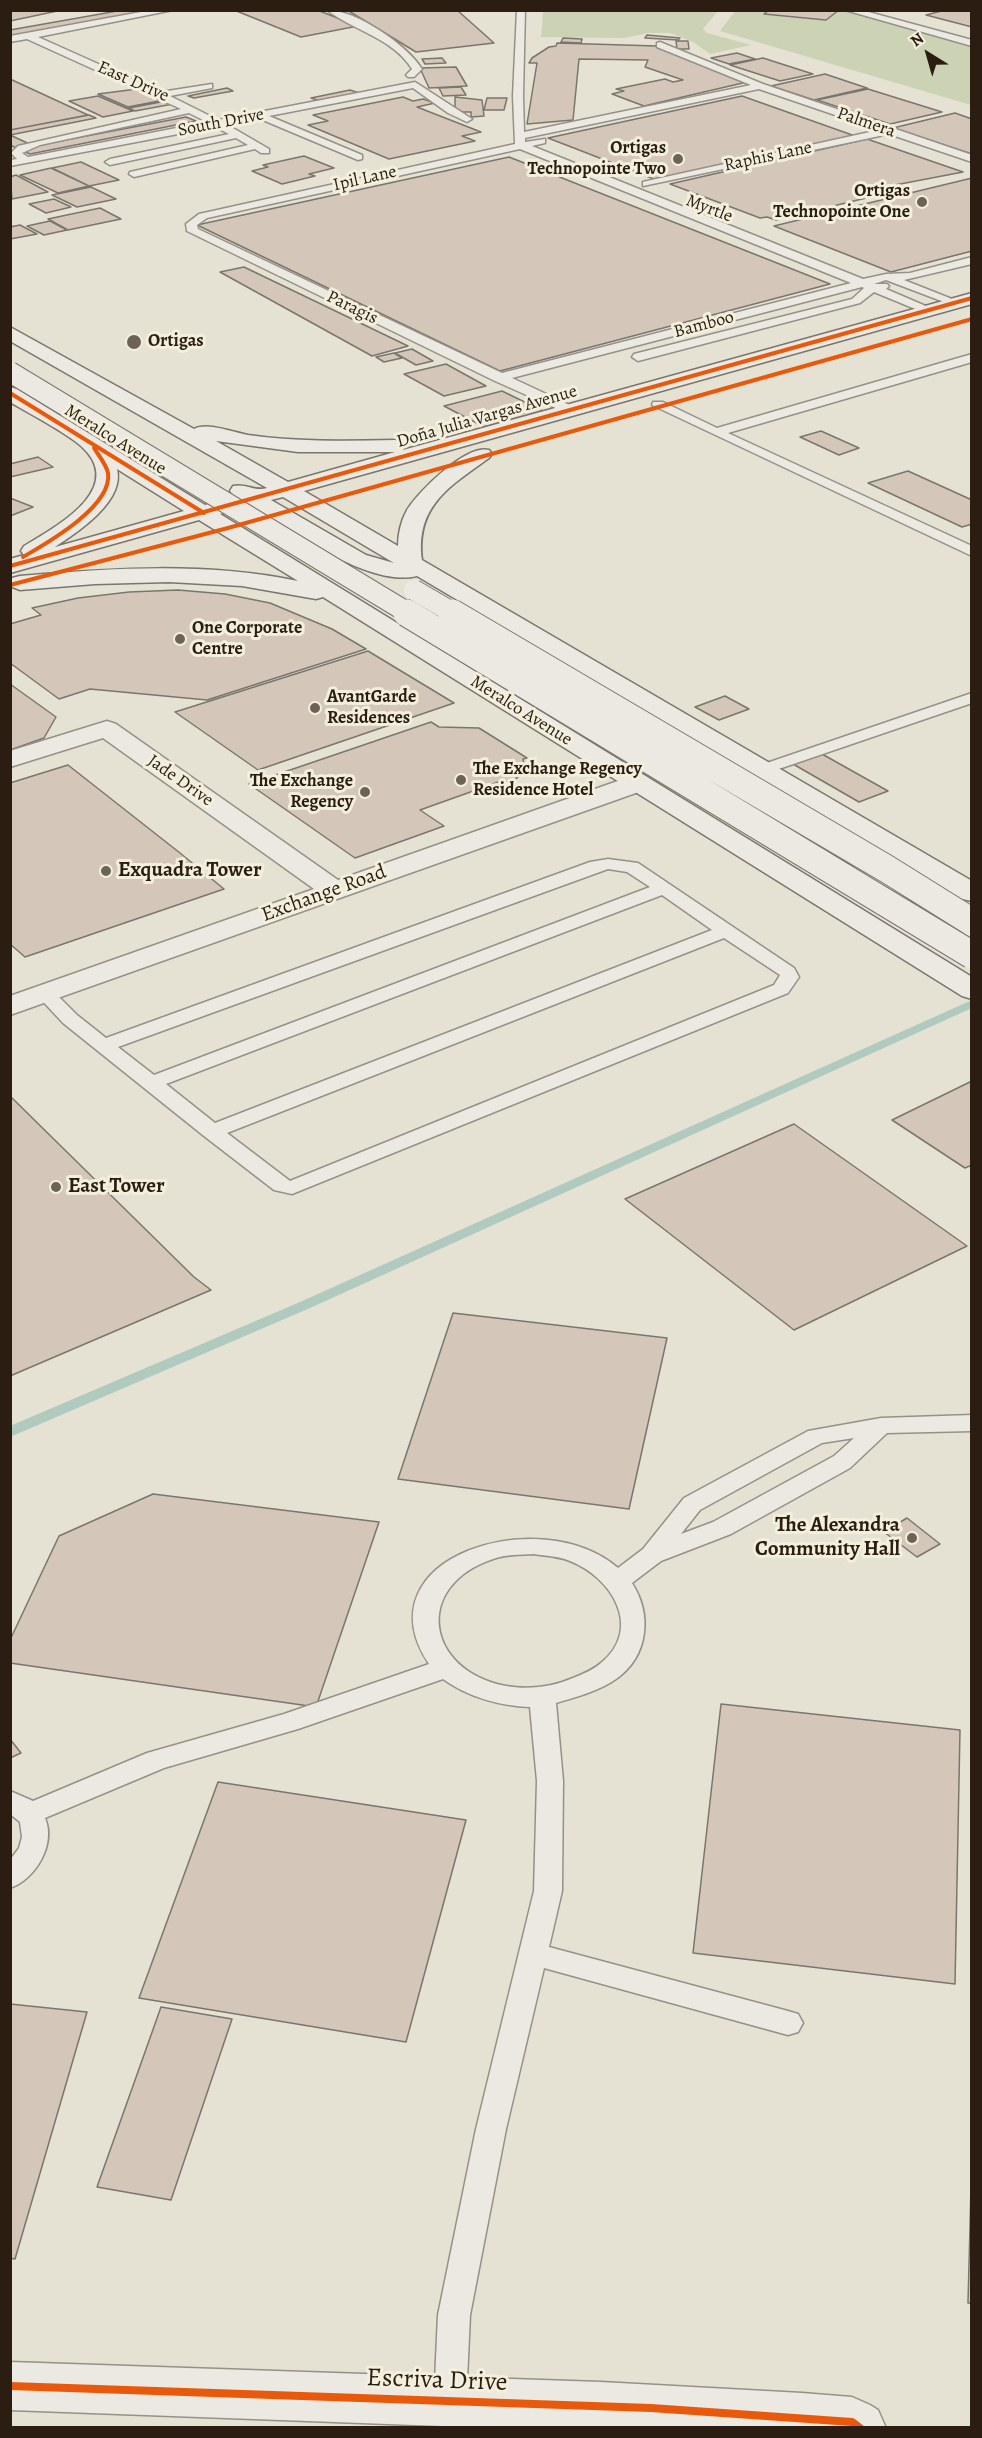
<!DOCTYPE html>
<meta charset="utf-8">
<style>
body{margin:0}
#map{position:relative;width:982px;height:2438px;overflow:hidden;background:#e5e2d3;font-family:Alegreya,serif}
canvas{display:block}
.frame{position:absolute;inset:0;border:12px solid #2b1d12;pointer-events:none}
.north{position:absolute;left:898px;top:24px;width:60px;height:60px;-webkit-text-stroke:4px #f3efdd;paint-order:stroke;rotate:323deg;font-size:16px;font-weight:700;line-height:24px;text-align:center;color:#2b1d12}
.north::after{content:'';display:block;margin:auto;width:21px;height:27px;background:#2b1d12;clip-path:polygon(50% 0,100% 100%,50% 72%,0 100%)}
</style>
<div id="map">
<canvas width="982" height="2438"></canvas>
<div class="frame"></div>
<div class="north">N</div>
</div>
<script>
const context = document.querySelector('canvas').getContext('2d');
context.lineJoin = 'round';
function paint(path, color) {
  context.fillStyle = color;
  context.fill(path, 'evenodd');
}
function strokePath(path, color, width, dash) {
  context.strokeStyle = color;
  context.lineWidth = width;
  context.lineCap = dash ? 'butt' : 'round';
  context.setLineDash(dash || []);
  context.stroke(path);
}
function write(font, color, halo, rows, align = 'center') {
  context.font = font + ' Alegreya,serif';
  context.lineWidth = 6;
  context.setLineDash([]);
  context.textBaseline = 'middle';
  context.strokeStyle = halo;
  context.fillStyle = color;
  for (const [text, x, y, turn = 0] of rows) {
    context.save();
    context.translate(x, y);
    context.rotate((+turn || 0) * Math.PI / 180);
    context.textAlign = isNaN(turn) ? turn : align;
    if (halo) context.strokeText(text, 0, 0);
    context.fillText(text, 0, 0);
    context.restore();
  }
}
const green = new Path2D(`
 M854 10 971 42V105L720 31 735 11Z
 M718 11 703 29 707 33 751 45 710 54 693 42 670 33H648L624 38 541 37 543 12 548 11Z`);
const stream = new Path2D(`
 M972 1000V1008L310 1308 10 1437V1426L300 1302Z`);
const building = new Path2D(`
 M10 10H62L10 21Z
 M123 10H157L10 36V30Z
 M234 10H317L358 26 301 37Z
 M347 10H457L494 43 416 52Z
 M769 10H839L826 20 764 14Z
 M945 10H972V27L926 15Z
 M647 35 680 38 678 40 645 38Z
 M563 38 582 39 581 43 561 42Z
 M676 41H688L689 49H677Z
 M557 43 657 46 747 82 644 106 612 94 624 91 616 89 665 79 673 82 683 80 645 67 648 60 579 59 573 120 527 124 537 63H529L532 58 549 47 556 46Z
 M737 53 755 59 729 64 711 58Z
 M442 58 446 63 425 64 422 59Z
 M763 58 813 74 780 81 730 65Z
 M456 67 467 86 429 88 420 68Z
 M825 74 867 88 814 100 771 86Z
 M10 79 88 115 10 130Z
 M461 87 466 95 443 96 439 88Z
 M227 88 233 91 194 98 188 96Z
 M137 89 164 100 128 107 98 94Z
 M868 89 942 112 890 124 817 100Z
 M350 90 359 93 320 101 311 98Z
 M98 96 133 111 103 117 69 101Z
 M742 96 855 136 659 181 548 138Z
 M403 97 413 101 423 99 435 103 417 107 481 132 462 136 475 141 389 159 308 125 328 121 313 115Z
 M455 97 482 100 484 116 471 117V112H455Z
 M487 98H507L504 110H484Z
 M166 101 173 104 135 111 129 108Z
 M955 113 972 119V154L893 128Z
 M89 115 96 118 10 135V130Z
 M186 117 196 121 30 154 10 145V135L34 146Z
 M867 139 963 172 895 185 903 189 776 220 767 217 760 218 670 184Z
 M304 156 334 168 309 174 315 176 282 184 252 171 268 167 263 165Z
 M509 157 830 284 500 371 197 225Z
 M81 162 119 180 89 186 52 168Z
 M51 168 89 186 58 193 20 175Z
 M16 175 48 192 12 199 10 177Z
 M972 178V251L891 272 774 226Z
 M91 187 116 199 77 207 52 195Z
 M54 199 71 207 46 213 29 204Z
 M100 208 121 219 68 230 48 219Z
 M50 221 67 230 44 235 27 226Z
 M20 225 37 234 10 239V227Z
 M244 267 408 346 372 356 220 272Z
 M412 349 433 361 416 365 395 353Z
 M394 353 402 358 384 362 376 357Z
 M446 364 486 386 444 396 404 374Z
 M502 391 543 411 484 427 444 406Z
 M821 431 859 448 839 455 800 437Z
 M38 457 53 467 10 477V464Z
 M908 471 972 500V524L962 527 868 483Z
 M10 498 33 507 10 516Z
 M178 590 225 594 270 603 332 629 366 649 207 700 90 689 59 699 10 663V624L41 615 32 608 78 598 129 592Z
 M368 651 454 703 258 770 175 712Z
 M10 684 56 717 44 738 10 750Z
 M725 696 749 709 719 720 695 707Z
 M431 722 439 727 479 728 527 758 523 759 525 769 517 778 507 782 504 780 420 810 444 826 355 858 249 784Z
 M822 754 888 791 859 802 793 764Z
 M68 765 180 853 224 889 25 957 10 944V783Z
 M972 1081V1165L965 1168 892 1120Z
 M10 1096 194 1277 211 1290 10 1376Z
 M794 1124 967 1246 794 1330 625 1199Z
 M453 1313 667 1338 629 1509 398 1479Z
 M153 1494 379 1522 316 1707 10 1663V1640L59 1536Z
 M907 1518 940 1544 917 1557 884 1532Z
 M721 1704 960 1730 955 1984 693 1953Z
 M10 1739 21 1753 10 1758Z
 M218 1782 466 1820 406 2042 139 1998Z
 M10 2004 87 2012 15 2259 10 2258Z
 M161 2007 232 2019 171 2200 97 2187Z
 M972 2148V2303H968Z`);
const lane = new Path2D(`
 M152 10H173L38 37 161 92 212 84V88L170 96 218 120 415 82 472 119 467 122 448 113 413 88 269 116 362 155V159L358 160 258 118 226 124 269 149V153H261L255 149 134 177 129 174 130 172 248 145 236 138 110 165 105 162 110 159 229 134 215 127 10 166V160L17 159 11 153 18 146 181 109 27 39 10 42V36ZM189 113 207 122 28 157 22 153 40 145Z
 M327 10C356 10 407 45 422 69L414 77H408L406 75 412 69C393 38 354 31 327 10Z
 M517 10H525L523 96 524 132 751 85 657 47V43L660 42 763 84 972 155V162L889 134 643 186V182L647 181 879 130 759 89 525 138V142L545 139V143L532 146 863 279 886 274 910 273 972 257V264L904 280 962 303 960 305H952L886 280 874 284H887L889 286 886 289 935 310 933 313H925L874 292 860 303 638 361 632 357 634 354 852 299 864 288 862 287 512 378 574 407 575 410 569 414 495 381 187 231 186 224 199 214 515 144 513 96ZM520 149 851 283 502 373 198 229 197 225 207 218Z
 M845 10H861L972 40V46Z
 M972 354V362L728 433 972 546V556L652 405 653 402H663L717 428Z
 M972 693V703L767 773H755L753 770 755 767Z
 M608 859 638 863 794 968 799 977 788 993 292 1194 274 1190 204 1136 63 1023 36 994 38 990H52L77 1015 106 1038 590 862ZM608 869 627 872 650 887 154 1075 118 1047ZM662 895 712 930 215 1123 166 1084ZM724 938 780 975 774 985 290 1181 227 1133Z
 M972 1415V1431L887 1433 850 1468 731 1534 661 1561 632 1583C652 1614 649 1656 616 1679 599 1691 576 1697 556 1703L563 1781 562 1891 549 1947 788 2011 798 2014 803 2023 798 2032 788 2035 544 1968 506 2129 470 2315 466 2402 462 2413 450 2418 438 2413 434 2402 438 2315 476 2129 534 1891 537 1781 530 1707C500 1706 468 1697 443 1679L298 1729 164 1768 45 1818C56 1844 36 1879 10 1888V1860L19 1848 22 1837 20 1822 10 1814V1791L33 1801 147 1753 284 1714 429 1664C358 1557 541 1501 618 1568L643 1549 684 1498 808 1431 881 1418ZM854 1438 834 1456 713 1522 681 1534 700 1510 822 1443ZM534 1554C546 1556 558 1556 570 1561 611 1577 644 1628 601 1663 593 1670 583 1674 573 1678 552 1687 529 1690 506 1686 426 1671 412 1586 493 1559 506 1554 521 1555 534 1554Z`);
const street = new Path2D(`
 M107 721 116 724 338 880 629 777 638 775 647 777 651 783 647 789 10 1015V996L314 889 103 738 10 767V751Z
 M10 2362 601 2382 802 2393 852 2397 870 2405 878 2410 886 2428H496L10 2410Z`);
const secondary = new Path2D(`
 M972 293V304L304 491 398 546C398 534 401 521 407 510 419 491 466 444 489 450L492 454 489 458C450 486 415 506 422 560L972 881V901L962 899 417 576C369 588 291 530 251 506L220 514 972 977V999L962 996 323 597 316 599 242 586 169 582 95 584 20 590 10 586 12 578 20 576C113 568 206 562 298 581L199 520 10 573V559L24 555 21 551 24 546C56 527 128 488 81 446 65 432 30 414 10 402V387L17 389 205 505 235 497 230 491 233 486C248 483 253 492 267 488L10 341V327L194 429C207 422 232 432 248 435 296 442 346 441 395 440L402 442 405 446 403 450ZM216 441 298 452H395L288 482ZM117 469 184 511 55 547C78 532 125 501 117 469ZM283 497 394 563 366 555 271 500Z`);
const secondaryBridgeFar1 = new Path2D(`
 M10 372 410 614
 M414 590 455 614`);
const secondaryBridge = new Path2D(`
 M407 613 972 955
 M452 613 887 869 972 922`);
const cyclewayFar1 = new Path2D(`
 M10 393 204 513
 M23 557C47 543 113 506 108 473 106 464 99 456 94 448
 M10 566 972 298
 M10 585 228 528 972 319`);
const cycleway = new Path2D(`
 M10 2386 651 2408 852 2422 860 2428`);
const markers = [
 [678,159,6,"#6c6256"],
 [922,202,6,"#6c6256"],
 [134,342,8,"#6c6256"],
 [180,639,6,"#6c6256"],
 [315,708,6,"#6c6256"],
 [461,780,6,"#6c6256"],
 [365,792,6,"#6c6256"],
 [106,871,6,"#6c6256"],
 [56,1187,6,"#6c6256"],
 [912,1538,6,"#6c6256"]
];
const farStreetnames = [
 ["East Drive",133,82,24],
 ["South Drive",221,123,-11],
 ["Palmera",866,123,19],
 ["Raphis Lane",768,157,-12],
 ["Ipil Lane",365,179,-13],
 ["Myrtle",709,209,21],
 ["Paragis",352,308,26],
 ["Bamboo",704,325,-15],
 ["Doña Julia Vargas Avenue",487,417,-16],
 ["Meralco Avenue",115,440,32],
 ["Meralco Avenue",521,711,32],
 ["Jade Drive",180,781,35]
];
const farPoinames = [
 ["Ortigas",666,149,"right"],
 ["Technopointe Two",666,170,"right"],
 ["Ortigas",910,192,"right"],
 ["Technopointe One",910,213,"right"],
 ["Ortigas",148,342],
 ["One Corporate",192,629],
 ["Centre",192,650],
 ["AvantGarde",327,698],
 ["Residences",327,719],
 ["The Exchange Regency",473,770],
 ["Residence Hotel",473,791],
 ["The Exchange",353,782,"right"],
 ["Regency",353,803,"right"]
];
const poiNames = [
 ["Exquadra Tower",118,871],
 ["East Tower",68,1187],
 ["The Alexandra",900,1526,"right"],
 ["Community Hall",900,1550,"right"]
];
const streetNames = [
 ["Exchange Road",324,894,-20]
];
const nearStreetnames = [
 ["Escriva Drive",437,2381,2]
];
paint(green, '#cbd3b4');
paint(stream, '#b0cac0');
paint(building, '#d4c7ba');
strokePath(building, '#7a766d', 1.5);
strokePath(lane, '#959187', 3);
strokePath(street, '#959187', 3);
strokePath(secondary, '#7a766d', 3);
paint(lane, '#ebe9e1');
paint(street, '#ebe9e1');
paint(secondary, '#ebe9e1');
strokePath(secondaryBridgeFar1, '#7a766d', 22, []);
strokePath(secondaryBridge, '#7a766d', 29, []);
strokePath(secondaryBridgeFar1, '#ebe9e1', 20);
strokePath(secondaryBridge, '#ebe9e1', 27);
strokePath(cyclewayFar1, '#e8590c', 4);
strokePath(cycleway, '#e8590c', 8);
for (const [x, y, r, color] of markers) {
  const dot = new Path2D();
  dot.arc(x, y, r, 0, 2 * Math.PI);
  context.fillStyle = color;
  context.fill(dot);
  strokePath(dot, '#f3efdd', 2);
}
write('18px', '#2b1d12', '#f3efdd', farStreetnames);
write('bold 18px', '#2b1d12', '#f3efdd', farPoinames, 'left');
write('bold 21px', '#2b1d12', '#f3efdd', poiNames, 'left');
write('21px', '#2b1d12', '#f3efdd', streetNames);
write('26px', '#2b1d12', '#f3efdd', nearStreetnames);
</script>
